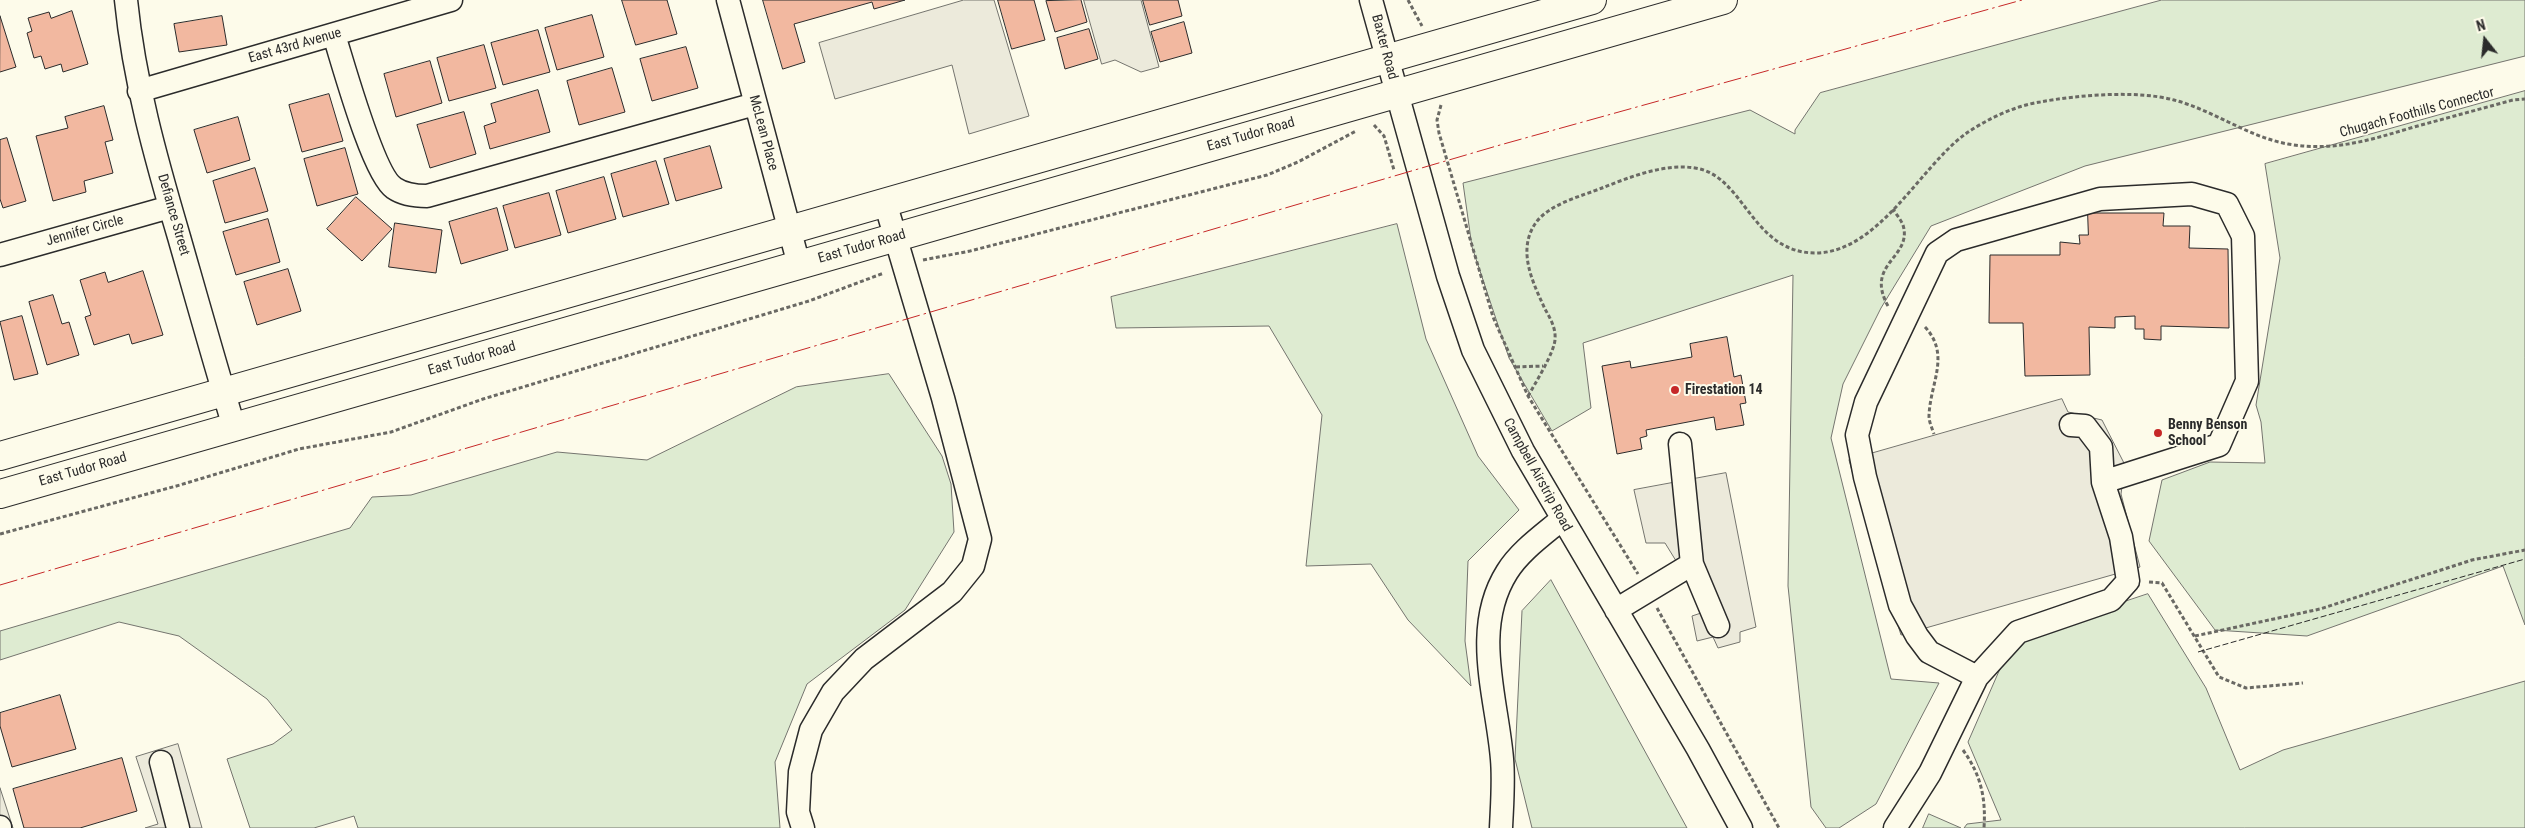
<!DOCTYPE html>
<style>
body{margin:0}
#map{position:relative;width:2525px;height:828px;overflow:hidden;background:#fdfbea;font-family:"Roboto Condensed",sans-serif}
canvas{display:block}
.north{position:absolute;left:2460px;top:15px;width:50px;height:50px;-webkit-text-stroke:4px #fdfbea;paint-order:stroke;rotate:344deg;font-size:14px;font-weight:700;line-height:20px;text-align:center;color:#2b2b2b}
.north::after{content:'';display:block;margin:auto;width:18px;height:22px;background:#2b2b2b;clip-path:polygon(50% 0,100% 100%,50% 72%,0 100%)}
</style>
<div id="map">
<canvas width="2525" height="828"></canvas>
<div class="north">N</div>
</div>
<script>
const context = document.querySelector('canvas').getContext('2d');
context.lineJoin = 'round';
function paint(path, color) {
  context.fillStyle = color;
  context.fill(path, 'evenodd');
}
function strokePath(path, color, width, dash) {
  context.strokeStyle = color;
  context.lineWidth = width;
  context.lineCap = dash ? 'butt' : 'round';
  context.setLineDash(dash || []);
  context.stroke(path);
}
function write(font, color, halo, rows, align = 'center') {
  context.font = font + ' "Roboto Condensed",sans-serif';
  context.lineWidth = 4;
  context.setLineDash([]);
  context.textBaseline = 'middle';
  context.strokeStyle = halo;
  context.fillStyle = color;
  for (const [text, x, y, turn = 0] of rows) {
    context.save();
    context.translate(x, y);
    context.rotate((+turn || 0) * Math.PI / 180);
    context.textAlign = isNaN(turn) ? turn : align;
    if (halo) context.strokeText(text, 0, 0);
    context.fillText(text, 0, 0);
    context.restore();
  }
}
const green = new Path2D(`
 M2162 0H2525V56L2085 166 1931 226 1881 308 1843 384 1831 438 1891 679 1939 683 1876 804 1839 828H1826L1811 807 1788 586 1793 275 1583 343 1591 408 1552 431 1509 358 1472 247 1463 183 1750 110 1795 134V130L1820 93Z
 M2525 91V625L2503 566 2307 636 2215 630 2149 541 2162 480 2210 462 2265 463 2261 422 2256 405 2280 258 2265 164Z
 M1397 224 1426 339 1478 456 1519 510 1468 561 1465 641 1471 686 1408 620 1371 564 1306 566 1322 415 1269 326 1116 328 1111 297Z
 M889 374 942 456 951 484 954 532 905 610 807 684 775 762 780 828H358L354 816 314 828H250L227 759 273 744 292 730 267 699 179 636 119 622 0 660V631L350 528 372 497 411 495 557 452 647 460 796 387Z
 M1551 580 1687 828H1532L1515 759 1522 611Z
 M2148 594 2206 688 2240 770 2283 750 2525 681V828H1964L1967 824 2001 820 1968 742 2013 639Z
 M1929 814 1961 828H1923Z`);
const parking = new Path2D(`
 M964 0H994L1029 116 969 134 952 65 835 99 819 43Z
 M1084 0H1141L1159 67 1141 72 1115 60 1102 64Z
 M2062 399 2068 412 2102 420 2125 465 2121 494 2140 567 1901 635 1874 550 1849 460Z
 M1726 473 1756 627 1740 632V642L1718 648 1713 637 1697 641 1692 616 1707 611 1665 543H1646L1634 490Z
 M178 744 202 828H145L158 824 136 757Z
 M0 788 13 828H0Z`);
const building = new Path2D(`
 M622 0H667L677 34 636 45Z
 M763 0H905L874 9 872 2 794 24 805 62 783 69Z
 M998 0H1034L1045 40 1012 49Z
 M1081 0 1087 22 1055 32 1046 1Z
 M1143 0H1178L1182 16 1150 25Z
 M72 11 88 64 63 72 61 64 45 69 41 56 34 58 27 33 32 31 28 18 49 12 51 18Z
 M592 15 604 57 557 70 545 28Z
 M0 16 16 67 0 72Z
 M222 16 227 45 179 52 174 24Z
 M1184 22 1192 53 1160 62 1151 32Z
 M1089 29 1098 59 1065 69 1057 38Z
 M538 30 550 72 503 85 491 43Z
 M484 45 496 88 449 101 437 58Z
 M686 47 698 88 652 101 640 59Z
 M430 61 442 103 396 117 384 74Z
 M612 68 625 112 579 125 567 81Z
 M538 90 550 132 490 149 484 126 496 122 491 104Z
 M329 94 343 141 302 152 289 105Z
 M104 106 113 140 105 142 113 173 84 181 86 192 53 201 36 136 68 128 65 117Z
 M464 112 476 154 430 168 417 125Z
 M238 117 250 160 207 173 194 130Z
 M7 138 26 201 3 208 0 199V140Z
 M710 146 722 188 676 201 664 159Z
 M345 148 358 194 317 206 304 159Z
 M656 161 669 204 623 217 611 174Z
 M255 168 268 211 225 223 213 181Z
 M604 177 616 219 568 233 556 191Z
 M549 193 561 235 515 248 503 206Z
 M356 197 392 229 362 261 327 229Z
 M497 208 508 250 461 264 449 222Z
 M2088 213H2164L2163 226H2190L2189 248 2228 249 2229 328 2161 326V340L2144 339V329H2135V316L2115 317V328L2089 327 2090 375 2025 376 2023 323H1989L1990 255H2060V242L2080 244 2079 235H2088Z
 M268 219 280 262 236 275 223 232Z
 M395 223 442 230 436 273 389 267Z
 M288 269 301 311 257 325 244 282Z
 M143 271 163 335 132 344 129 334 94 345 85 317 91 315 80 280 105 272 108 282Z
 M53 295 62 324 69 322 79 355 47 365 29 302Z
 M22 316 38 374 14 380 0 322Z
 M1727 337 1734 377 1741 375 1746 403 1740 404 1744 425 1716 430 1714 417 1646 430 1647 436 1640 438 1642 449 1617 454 1602 366 1630 361 1631 368 1692 357 1690 344Z
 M60 695 76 749 12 767 0 726V713Z
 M122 758 137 811 80 828H24L13 789Z`);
const path = new Path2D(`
 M1408 0 1422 26
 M1441 105 1437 120 1439 133 1493 317 1528 396 1638 574
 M1374 125 1384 136 1394 170
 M923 260 970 251 1267 175 1298 162 1356 131
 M1888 306C1864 263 1913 258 1903 225 1901 220 1896 214 1893 209
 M1925 327C1951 355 1930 383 1929 416 1929 422 1932 428 1934 434
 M1516 367 1543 366
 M1528 396C1535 384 1555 351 1555 339 1556 328 1550 318 1545 309 1533 283 1517 251 1535 224 1548 204 1582 196 1602 188 1630 177 1665 163 1695 168 1745 175 1751 254 1817 253 1879 251 1919 169 1964 135 1985 120 2014 106 2040 102 2078 95 2137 90 2174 100 2213 110 2248 137 2288 144 2334 152 2370 140 2414 127 2447 118 2480 109 2513 100L2525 99
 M0 534 180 485 299 449 391 432 483 399 809 301 884 273
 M2149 582 2162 583 2219 677 2246 688 2303 683
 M1657 608 1779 828
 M2195 636 2320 609 2472 560 2525 550
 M1963 750C1981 775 1986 798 1984 828`);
const minor = new Path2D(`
 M126 0C134 81 156 159 179 237 197 300 215 364 234 427
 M728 0 799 265
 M1371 0 1448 276 1473 350 1523 451 1698 749 1741 828
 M334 35C343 63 373 174 394 188 404 195 416 196 427 196L755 104
 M139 91 451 0
 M0 255 170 207
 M1692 564 1718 626
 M1616 610 1692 564 1680 444
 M1977 677 1929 652 1917 636 1900 605 1865 477 1857 435 1866 402 1937 253 1956 240 2100 199 2192 194 2227 204 2243 236 2247 381 2219 445 2103 482
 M161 762 178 828
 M0 827V828
 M803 828 798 812 800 772 811 730 833 692 864 659 952 592 973 566 980 539 943 398 885 202
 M1501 828C1502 805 1504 782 1502 759 1497 698 1471 629 1507 572 1520 551 1543 535 1562 519
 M1895 828 1930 773 1977 677 2018 632 2111 600 2128 581 2121 537 2103 482 2101 447 2085 426 2071 425`);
const major = new Path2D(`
 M0 456 1592 0
 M0 494 1723 0`);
const fence = new Path2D(`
 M2198 652 2525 559`);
const power = new Path2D(`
 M0 585 1500 145 2022 0`);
const markers = [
 [1675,390,5,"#c62828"],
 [2158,433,5,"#c62828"]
];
const streetNames = [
 ["East 43rd Avenue",295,46,-16],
 ["Baxter Road",1384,47,75],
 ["Chugach Foothills Connector",2417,113,-15],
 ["McLean Place",763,133,75],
 ["East Tudor Road",1251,135,-16],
 ["Defiance Street",173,215,74],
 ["Jennifer Circle",85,231,-16],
 ["East Tudor Road",862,247,-16],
 ["East Tudor Road",472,359,-16],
 ["East Tudor Road",83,470,-16],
 ["Campbell Airstrip Road",1537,475,61]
];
const poiNames = [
 ["Firestation 14",1685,390],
 ["Benny Benson",2168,425],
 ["School",2168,441]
];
paint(green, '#deebd1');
strokePath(green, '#74746e', 1);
paint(parking, '#eceadb');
strokePath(parking, '#74746e', 1);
paint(building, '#f2b8a0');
strokePath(building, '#2b2b2b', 1);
strokePath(minor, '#2b2b2b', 25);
strokePath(major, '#2b2b2b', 30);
strokePath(path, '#6a6964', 3, [4, 2.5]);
strokePath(minor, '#fdfbea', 22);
strokePath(major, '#fdfbea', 28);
strokePath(fence, '#2b2b2b', 1, [6, 2.5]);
strokePath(power, '#c62828', 1, [18, 4, 2.5, 4]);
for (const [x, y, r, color] of markers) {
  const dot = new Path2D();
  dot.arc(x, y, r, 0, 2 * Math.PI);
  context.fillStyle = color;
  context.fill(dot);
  strokePath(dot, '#fdfbea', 2);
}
write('14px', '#2b2b2b', '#fdfbea', streetNames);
write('bold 14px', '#2b2b2b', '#fdfbea', poiNames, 'left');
</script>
